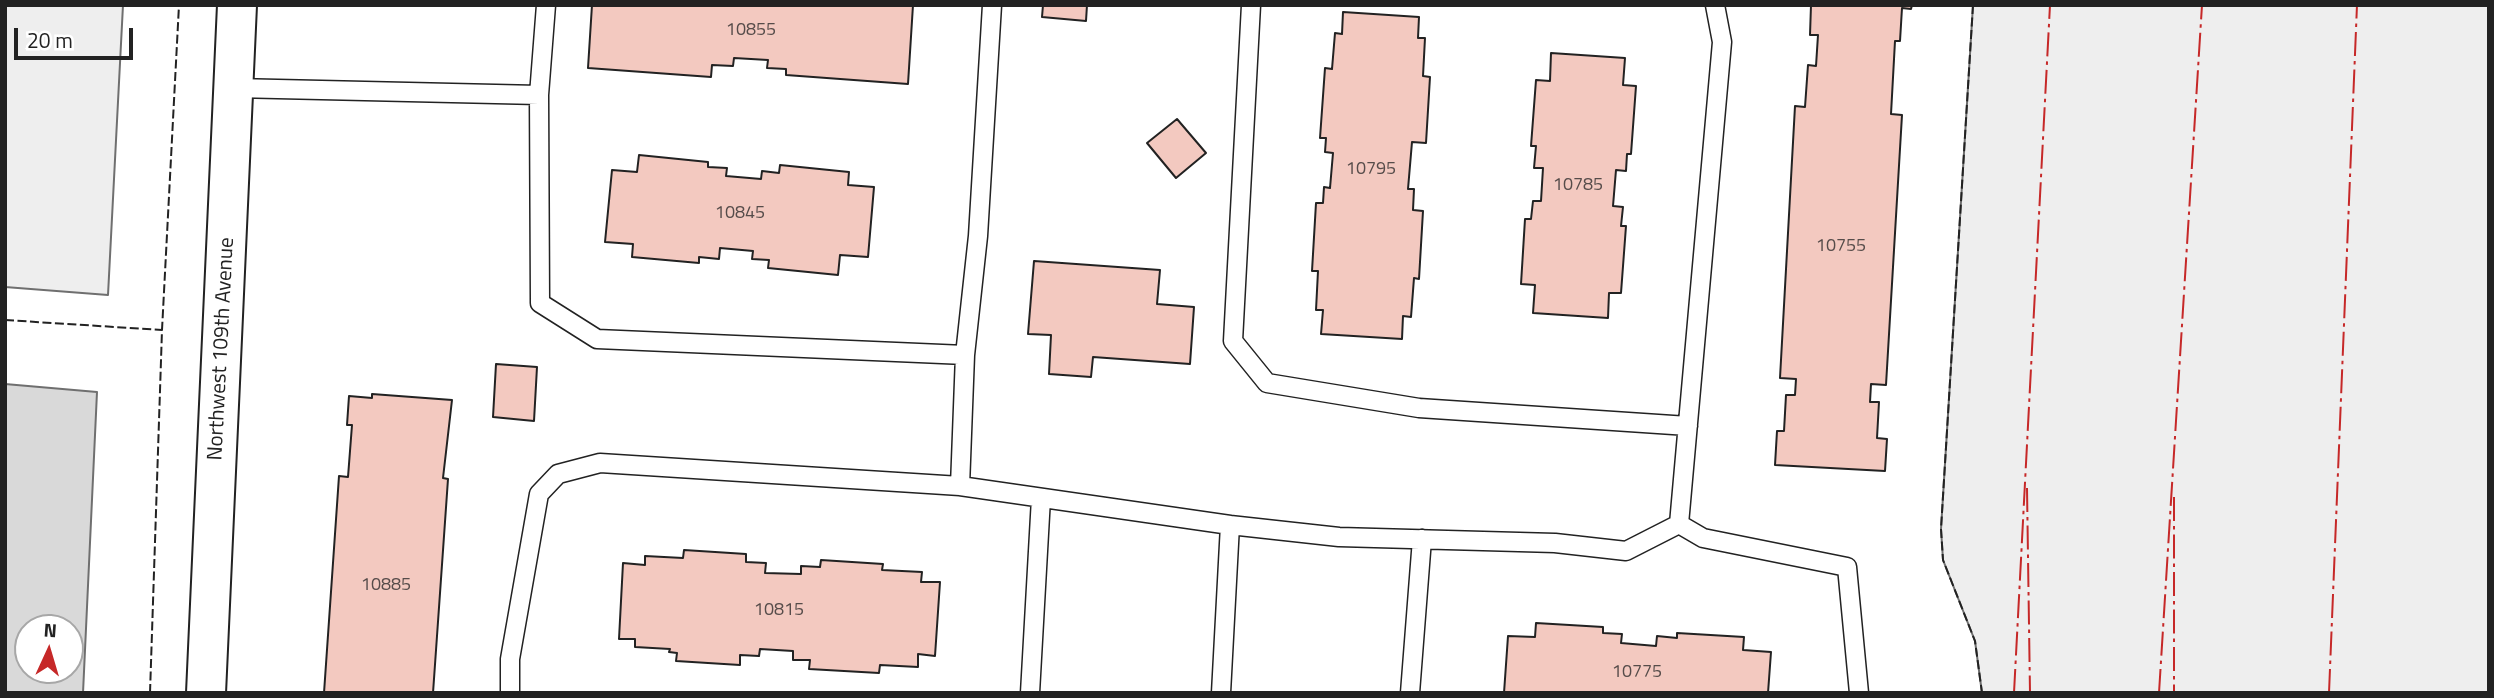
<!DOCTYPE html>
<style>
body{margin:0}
#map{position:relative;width:2494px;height:698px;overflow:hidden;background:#fff;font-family:"Titillium Web",sans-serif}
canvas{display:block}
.frame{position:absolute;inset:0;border:7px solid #222;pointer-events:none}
.north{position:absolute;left:14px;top:614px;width:70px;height:70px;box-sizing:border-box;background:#fff;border:2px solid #a7a7a7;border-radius:50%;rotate:4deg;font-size:19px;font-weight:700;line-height:28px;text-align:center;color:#222}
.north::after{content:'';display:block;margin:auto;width:24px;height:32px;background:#c62828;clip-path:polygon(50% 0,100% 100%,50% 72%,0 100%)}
.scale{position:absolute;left:14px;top:28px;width:119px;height:32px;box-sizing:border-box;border:4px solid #222;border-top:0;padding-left:9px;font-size:21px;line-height:24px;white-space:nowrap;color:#222;-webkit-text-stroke:5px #fff;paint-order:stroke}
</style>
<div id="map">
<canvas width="2494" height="698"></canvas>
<div class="frame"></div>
<div class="north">N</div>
<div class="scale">20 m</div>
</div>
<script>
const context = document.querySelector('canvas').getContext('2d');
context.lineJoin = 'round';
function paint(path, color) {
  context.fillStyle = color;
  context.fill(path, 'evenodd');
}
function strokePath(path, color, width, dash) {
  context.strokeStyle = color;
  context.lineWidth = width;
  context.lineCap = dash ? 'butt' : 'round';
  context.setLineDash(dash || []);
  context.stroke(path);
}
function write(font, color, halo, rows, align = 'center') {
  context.font = font + ' "Titillium Web",sans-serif';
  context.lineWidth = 5;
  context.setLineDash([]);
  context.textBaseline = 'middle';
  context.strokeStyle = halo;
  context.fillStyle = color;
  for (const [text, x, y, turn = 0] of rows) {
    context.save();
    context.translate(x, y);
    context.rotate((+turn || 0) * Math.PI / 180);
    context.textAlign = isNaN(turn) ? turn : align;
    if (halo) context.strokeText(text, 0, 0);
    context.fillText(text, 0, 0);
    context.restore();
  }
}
const green = new Path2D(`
 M5 5H123L108 295 5 287Z
 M1973 5H2489V693H1982L1975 641 1943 560 1941 529Z`);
const water = new Path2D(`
 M5 384 97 392 83 693H5ZM28 628H70V670H28Z`);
const building = new Path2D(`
 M592 5H913L908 84 786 75V69L767 68 768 60 734 58 733 66 712 65 711 77 588 68Z
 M1043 5H1087L1086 21 1042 17Z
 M1811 5H1912L1911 9 1902 8 1900 41H1895L1891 114 1902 115 1886 385 1871 384 1870 402H1879L1877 438 1887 439 1885 471 1775 465 1777 431H1784L1786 395H1795L1796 379 1780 378 1795 106 1805 107 1808 65 1816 66 1818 35H1810Z
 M1343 12 1419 17 1418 38H1425L1423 76 1430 77 1426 143 1412 142 1408 189H1414L1413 210 1423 211 1419 279 1414 278 1411 317 1403 316 1402 339 1321 334 1323 310H1316L1318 271H1312L1316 203H1323L1324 187 1330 188 1333 153 1325 152 1326 138H1320L1325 68 1332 69 1335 33 1342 34Z
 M1551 53 1625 58 1623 85 1636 86 1631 154H1627L1626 171 1616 170 1613 206 1623 207 1621 226H1626L1621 293H1609L1608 318 1533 313 1535 285 1521 284 1525 219H1531L1533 201H1541L1543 168H1534L1536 146H1531L1536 80 1550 81Z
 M1177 119 1206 153 1176 178 1147 143Z
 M639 155 708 162V167L727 168 726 176 761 179 762 171 779 173 780 165 849 172 848 185 874 187 868 257 840 255 838 275 768 268 769 260 752 259 753 251 720 248 719 259 699 257V263L632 257 633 244 605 242 612 170 637 172Z
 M1034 261 1160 270 1157 304 1194 307 1190 364 1093 357 1091 377 1049 374 1051 335 1028 334Z
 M496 364 537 367 534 421 493 417Z
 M372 394 452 400 443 478 448 479 433 693H324L339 476 348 477 352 425H347L349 396 372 398Z
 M684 550 746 554V562L766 563 765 573 801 574V566L820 567 821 560 883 564 882 570 922 572 921 582H940L935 656 918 654V667L880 665 879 673 809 669 810 660H793V651L760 649 759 656 740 655V665L676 661 677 653 669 652 670 649 635 647V639H619L623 563 645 565V556L683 558Z
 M1536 623 1603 627V633L1622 634 1621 643 1656 646 1657 636 1677 638V633L1744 637 1743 650 1771 652 1768 693H1504L1508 636 1535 637Z`);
const lane = new Path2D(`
 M1251 5 1233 341 1267 383 1419 408 1688 426
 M234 88 539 95 546 5
 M539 92 540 303 597 339 965 355 978 236 992 5
 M965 355 960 486 1230 525
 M1679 524 1703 538 1847 567 1859 693
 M510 693V659L539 494 558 474 600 463 960 486
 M1030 693 1041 498
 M1221 693 1230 525 1339 537 1555 543 1626 551 1679 524 1722 42 1715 5
 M1410 693 1422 539`);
const secondary = new Path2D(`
 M206 693 237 5`);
const fence = new Path2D(`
 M1973 5 1941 529 1943 560 1975 641 1982 693
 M5 320 162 330
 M150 693 162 330 179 5`);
const power = new Path2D(`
 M2027 488 2030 693
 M2174 497V693
 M2014 693 2050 5
 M2159 693 2202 5
 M2329 693 2357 5`);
const numberNames = [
 ["10855",751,31],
 ["10795",1371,170],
 ["10785",1578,186],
 ["10845",740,214],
 ["10755",1841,247],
 ["10885",386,586],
 ["10815",779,611],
 ["10775",1637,673]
];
const streetNames = [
 ["Northwest 109th Avenue",222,349,-87]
];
paint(green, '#eee');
strokePath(green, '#6f6f6f', 2);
paint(water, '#d9d9d9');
strokePath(water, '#6f6f6f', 2);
paint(building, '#f3c9c0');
strokePath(building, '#222', 2);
strokePath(lane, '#222', 21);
strokePath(secondary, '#222', 42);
strokePath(lane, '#fff', 18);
strokePath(secondary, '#fff', 38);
strokePath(fence, '#222', 2, [9, 3.5]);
strokePath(power, '#c62828', 2, [24, 5, 3.5, 5]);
write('18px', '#564c4a', null, numberNames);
write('21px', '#222', '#fff', streetNames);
</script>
